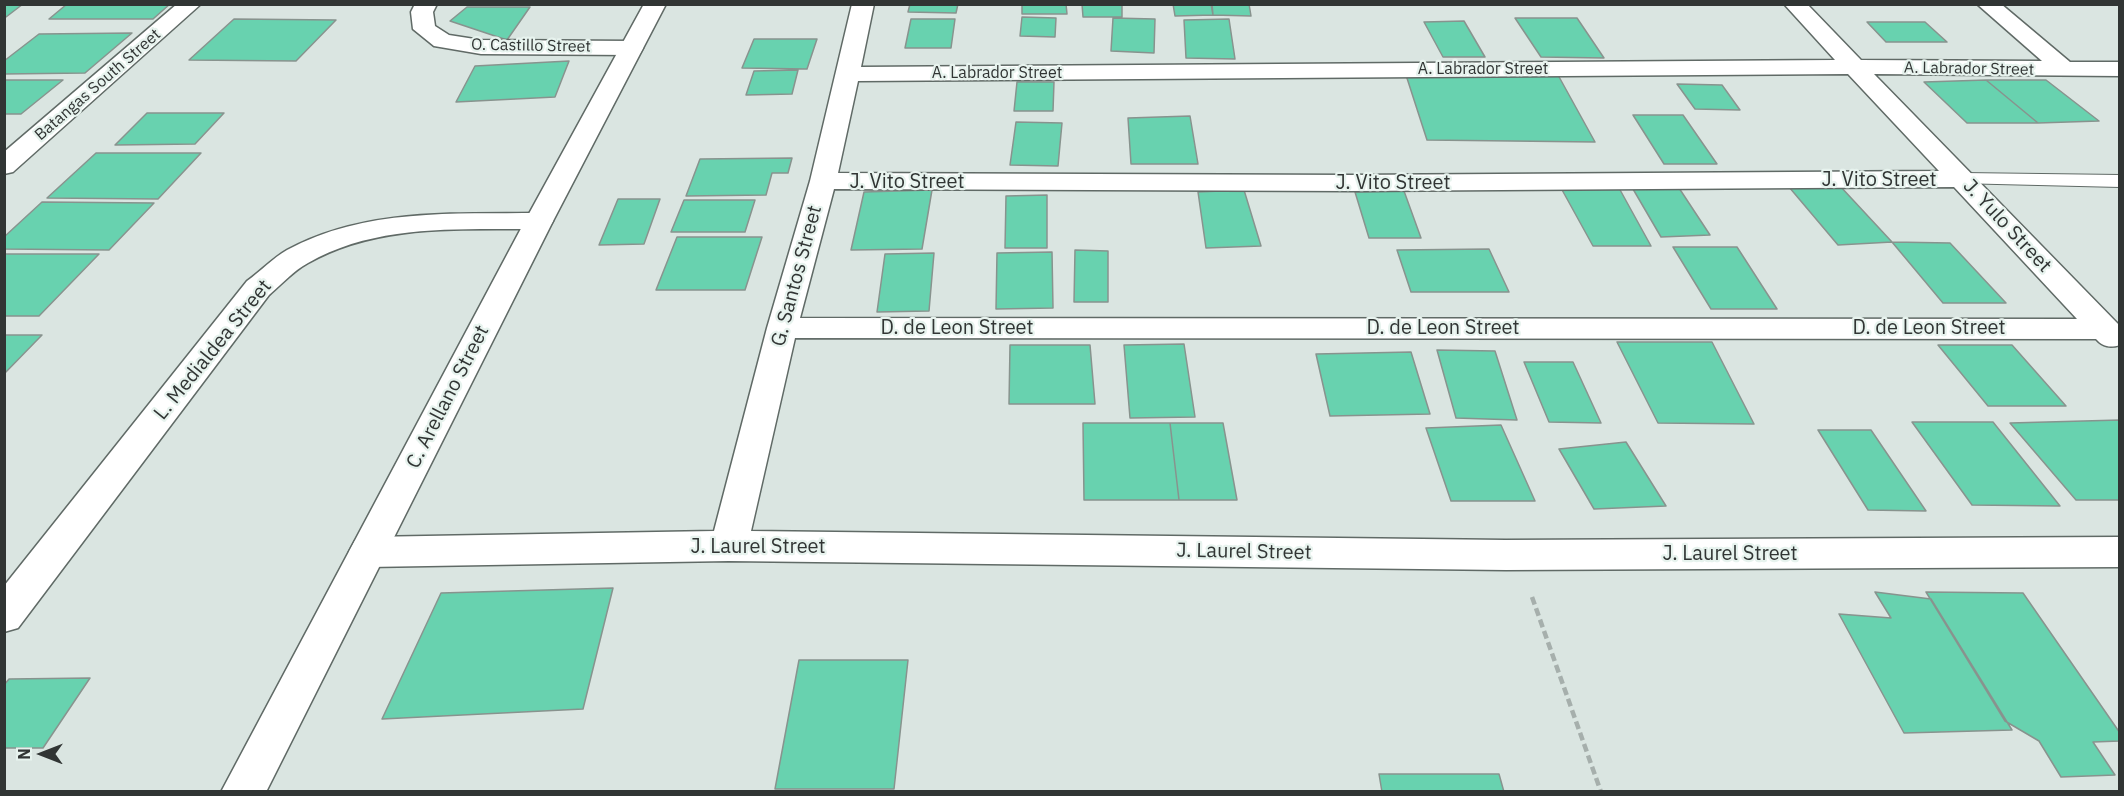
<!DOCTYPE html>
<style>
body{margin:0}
#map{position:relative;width:2124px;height:796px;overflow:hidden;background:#dae5e1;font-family:"IBM Plex Sans",sans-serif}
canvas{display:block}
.frame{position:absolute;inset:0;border:6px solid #313534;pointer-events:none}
.north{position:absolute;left:12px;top:724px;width:60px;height:60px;-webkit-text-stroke:4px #e7f3ee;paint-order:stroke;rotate:270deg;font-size:16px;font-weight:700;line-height:24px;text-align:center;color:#313534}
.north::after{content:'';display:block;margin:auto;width:21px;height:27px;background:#313534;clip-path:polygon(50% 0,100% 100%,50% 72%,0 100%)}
</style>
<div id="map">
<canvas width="2124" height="796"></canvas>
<div class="frame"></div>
<div class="north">N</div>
</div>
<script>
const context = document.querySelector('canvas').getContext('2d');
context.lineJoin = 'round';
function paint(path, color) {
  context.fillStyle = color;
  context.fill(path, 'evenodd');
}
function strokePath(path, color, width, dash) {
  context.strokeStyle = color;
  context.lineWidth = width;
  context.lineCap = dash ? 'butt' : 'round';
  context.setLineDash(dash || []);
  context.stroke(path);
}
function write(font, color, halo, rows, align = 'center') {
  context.font = font + ' "IBM Plex Sans",sans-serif';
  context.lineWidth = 4.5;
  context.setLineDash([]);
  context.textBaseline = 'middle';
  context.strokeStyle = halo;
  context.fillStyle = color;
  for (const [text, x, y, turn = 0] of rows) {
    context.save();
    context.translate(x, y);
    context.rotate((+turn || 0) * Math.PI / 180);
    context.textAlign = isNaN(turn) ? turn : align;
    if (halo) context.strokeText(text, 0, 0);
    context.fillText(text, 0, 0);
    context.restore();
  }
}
const building = new Path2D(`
 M4 4H23L6 17H4Z
 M67 4H170L153 19H49Z
 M910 4H958L956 13 908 12Z
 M1022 4H1066L1067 14H1022Z
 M1082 4H1122V17H1083Z
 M1173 4H1211L1213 15 1175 16Z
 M1212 4H1249L1251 16 1213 15Z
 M467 7H530L507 40 450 21Z
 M1022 17 1056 18 1055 37 1020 36Z
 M1113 18 1155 19 1154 53 1111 51Z
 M1515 18H1577L1604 58 1541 57Z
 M234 19 336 20 296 61 189 60Z
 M911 19H955L951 48H905Z
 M1229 19 1235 59 1186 58 1184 20Z
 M1464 21 1485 57H1443L1424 22Z
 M1867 22H1925L1947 42H1886Z
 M132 33 85 73 4 74V61L39 34Z
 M754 39H817L807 69 742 68Z
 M569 61 555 97 456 102 475 66Z
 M798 70 792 94 746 95 754 71Z
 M1405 72 1558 75 1595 142 1427 140Z
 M4 80H63L21 114H4Z
 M1986 80 2038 123H1967L1924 82Z
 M1986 80H2046L2099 121 2038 123Z
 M1017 82H1054L1053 111H1014Z
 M1677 84 1722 85 1740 110 1695 109Z
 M147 113H224L195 144 115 145Z
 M1633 115H1683L1717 164H1664Z
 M1190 116 1198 164H1131L1128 118Z
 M1016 122 1062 123 1058 166 1010 165Z
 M96 153H201L158 199 47 198Z
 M792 158 788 173H772L766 195 686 196 700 159Z
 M1840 186 1892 242 1838 245 1789 187Z
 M1561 188H1619L1651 246H1593Z
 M1679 188 1710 235 1661 237 1633 189Z
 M932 190 922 249 851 250 864 192Z
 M1244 190 1261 246 1206 248 1198 192Z
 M1404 191 1421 238H1369L1355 192Z
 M1047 195V248H1005L1006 196Z
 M618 199H660L644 244 599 245Z
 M684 200H755L745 232H671Z
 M42 202 154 203 109 250 4 249V237Z
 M677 237H762L745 290H656Z
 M1892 242 1950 243 2006 303H1943Z
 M1673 247H1737L1777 309H1711Z
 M1489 249 1509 292H1411L1397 250Z
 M1075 250 1108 251V302H1074Z
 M1052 252 1053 308 996 309 997 253Z
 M934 253 929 311 877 312 885 254Z
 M4 254H99L39 316H4Z
 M4 335H42L4 374Z
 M1617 342H1712L1754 424 1658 423Z
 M1184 344 1195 417 1130 418 1124 345Z
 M1010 345H1090L1095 404H1009Z
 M1938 345H2012L2066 406H1988Z
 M1437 350 1495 351 1517 420 1456 418Z
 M1411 352 1430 414 1330 416 1316 354Z
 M1524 362H1573L1601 423 1549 422Z
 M2120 420V500H2076L2010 423Z
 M1912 422H1993L2060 506 1972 505Z
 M1083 423H1170L1179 500H1084Z
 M1170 423H1223L1237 500H1179Z
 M1501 425 1535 501H1451L1426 428Z
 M1818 430H1871L1926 511 1868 510Z
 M1626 442 1666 506 1594 509 1559 449Z
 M613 588 583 709 382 719 441 593Z
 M1875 592 1931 599 2012 730 1904 733 1839 614 1891 618Z
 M1926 592 2023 593 2120 733V741L2093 742 2115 775 2061 777 2039 741 2005 721Z
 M799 660H908L894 789H775Z
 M90 678 43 748H4V685L9 679Z
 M1379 774H1499L1504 792H1382Z`);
const path = new Path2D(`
 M1532 597 1601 792`);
const service = new Path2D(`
 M1963 173 2120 175V187L1956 183 1953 179 1956 175Z`);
const minor = new Path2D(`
 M177 4H201L13 172 4 174V152Z
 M415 4H437L433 12 435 26 449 35 481 40 632 41 640 43 643 48 640 53 632 55 481 54 434 46 413 29 411 12Z
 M852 4H874L861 67 1835 60 1784 4H1807L1861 60 2042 61 1977 4H2001L2070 62H2120V76L1874 74 2120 326V345C2110 348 2103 347 2096 339L795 338 751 531 1506 540 2120 537V567L1506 570 729 561 368 567 355 563 349 552 355 541 368 537 714 531 767 328 810 181ZM1848 74 1939 171 1351 175 838 173 858 81ZM1954 187 2077 319 800 318 834 189 1351 191Z
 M539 213 549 215 553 221 549 227 539 229C461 230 378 223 308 263 293 271 282 284 269 295L18 628 4 632V586L247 281C261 271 273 258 287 250 364 208 454 214 539 213Z`);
const tertiary = new Path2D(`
 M644 4H666L553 221 266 792H221L525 221Z`);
const farStreetnames = [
 ["O. Castillo Street",531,46,1],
 ["A. Labrador Street",1483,69],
 ["A. Labrador Street",1969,69,1],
 ["A. Labrador Street",997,73],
 ["Batangas South Street",98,85,-41]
];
const streetNames = [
 ["J. Vito Street",1879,180],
 ["J. Vito Street",907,182],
 ["J. Vito Street",1393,183],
 ["J. Yulo Street",2007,226,47],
 ["G. Santos Street",797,276,-75],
 ["D. de Leon Street",957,328],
 ["D. de Leon Street",1443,328],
 ["D. de Leon Street",1929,328],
 ["L. Medialdea Street",213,350,-51],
 ["C. Arellano Street",448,397,-63],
 ["J. Laurel Street",758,547],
 ["J. Laurel Street",1244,552,1],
 ["J. Laurel Street",1730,554]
];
paint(building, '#68d2af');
strokePath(building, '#88938e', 1.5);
strokePath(service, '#606a66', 2);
strokePath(minor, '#606a66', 3);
strokePath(tertiary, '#606a66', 3);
strokePath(path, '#a6afac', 4.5, [8, 4]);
paint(service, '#fff');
paint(minor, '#fff');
paint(tertiary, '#fff');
write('16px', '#313534', '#e7f3ee', farStreetnames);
write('20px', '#313534', '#e7f3ee', streetNames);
</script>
